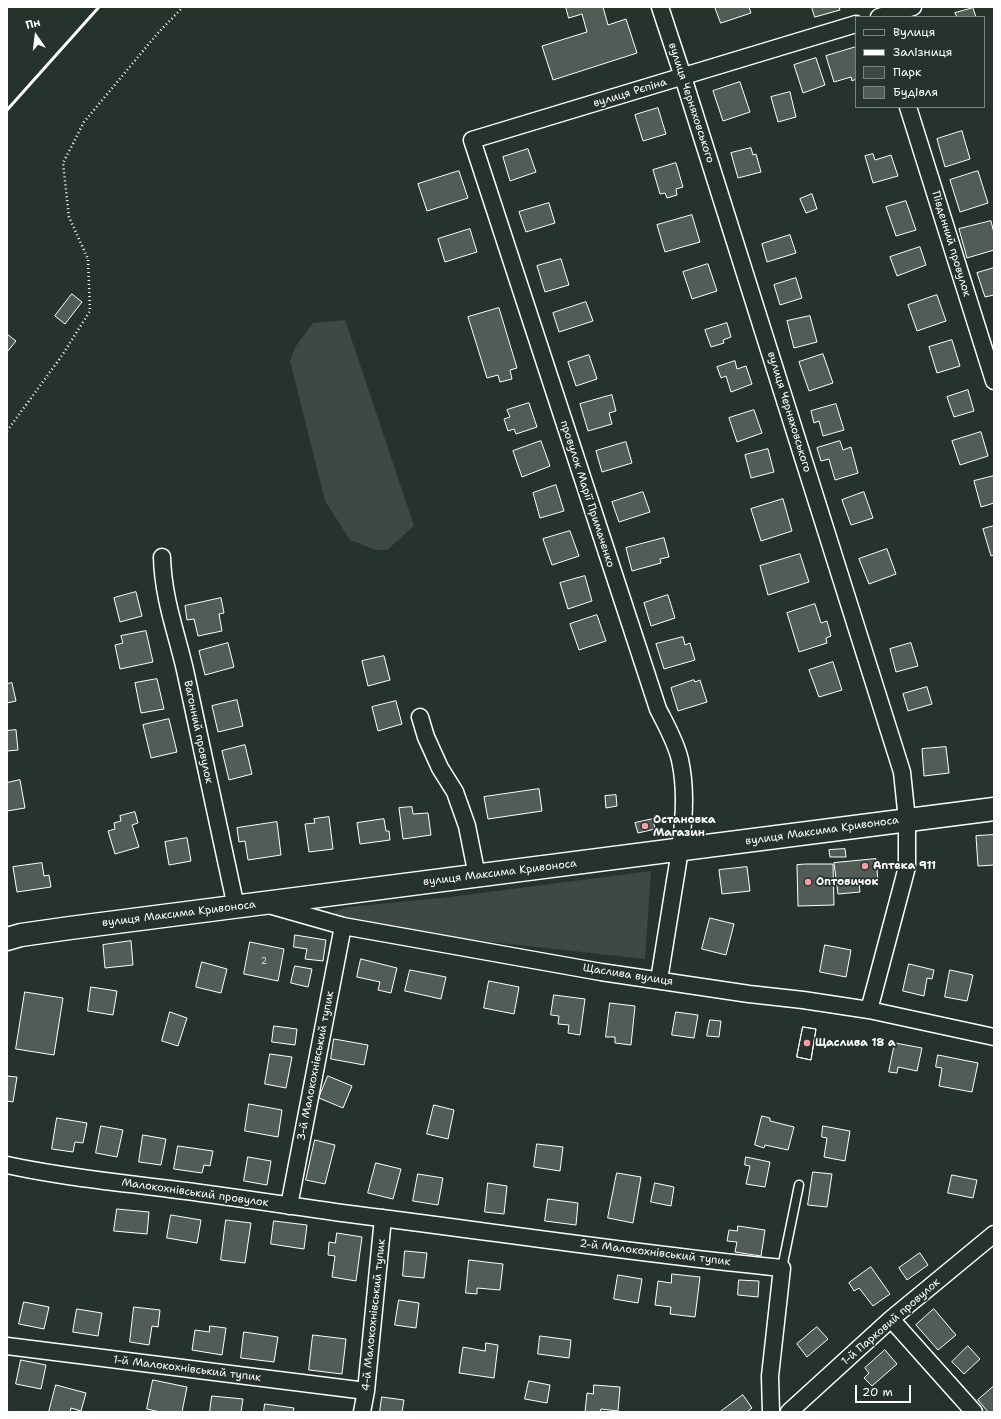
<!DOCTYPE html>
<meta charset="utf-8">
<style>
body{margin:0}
#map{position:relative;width:1001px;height:1419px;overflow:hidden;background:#26332d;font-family:"Shantell Sans",sans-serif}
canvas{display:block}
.frame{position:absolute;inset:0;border:8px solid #fff;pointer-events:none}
.legend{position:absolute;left:855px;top:16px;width:130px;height:92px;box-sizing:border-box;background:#26332d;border:1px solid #7d8581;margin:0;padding:5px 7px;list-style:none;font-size:12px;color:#fff}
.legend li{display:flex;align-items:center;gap:8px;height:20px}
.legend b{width:20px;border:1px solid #7d8581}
.north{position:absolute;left:16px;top:16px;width:40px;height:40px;-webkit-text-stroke:3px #26332d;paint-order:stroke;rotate:346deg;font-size:11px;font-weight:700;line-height:16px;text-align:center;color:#fff}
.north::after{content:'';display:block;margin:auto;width:14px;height:18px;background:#fff;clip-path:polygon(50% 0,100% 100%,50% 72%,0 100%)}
.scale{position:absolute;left:855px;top:1385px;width:56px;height:18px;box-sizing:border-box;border:2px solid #fff;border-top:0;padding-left:5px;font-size:12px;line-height:14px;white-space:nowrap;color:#fff;-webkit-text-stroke:3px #26332d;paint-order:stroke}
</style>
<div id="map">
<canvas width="1001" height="1419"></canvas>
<div class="frame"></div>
<ul class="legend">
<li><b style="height:5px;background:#26332d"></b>Вулиця</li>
<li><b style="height:5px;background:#fff"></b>Залізниця</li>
<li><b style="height:11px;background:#3e4944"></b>Парк</li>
<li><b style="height:11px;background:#515c57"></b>Будівля</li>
</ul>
<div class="north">Пн</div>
<div class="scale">20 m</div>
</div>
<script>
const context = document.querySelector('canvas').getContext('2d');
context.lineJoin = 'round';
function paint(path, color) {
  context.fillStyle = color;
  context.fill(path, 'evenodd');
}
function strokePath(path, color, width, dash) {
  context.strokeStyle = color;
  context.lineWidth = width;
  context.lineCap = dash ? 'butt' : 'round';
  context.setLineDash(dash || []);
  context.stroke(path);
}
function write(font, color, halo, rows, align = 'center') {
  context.font = font + ' "Shantell Sans",sans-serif';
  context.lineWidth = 3.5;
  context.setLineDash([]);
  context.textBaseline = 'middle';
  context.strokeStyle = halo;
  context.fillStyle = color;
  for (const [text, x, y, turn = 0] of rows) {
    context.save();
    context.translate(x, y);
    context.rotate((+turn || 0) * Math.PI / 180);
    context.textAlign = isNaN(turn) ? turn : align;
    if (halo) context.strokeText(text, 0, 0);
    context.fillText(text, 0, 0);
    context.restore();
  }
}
const green = new Path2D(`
 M345 320 414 526 387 550H376L350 540 325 501 290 361 296 346 313 323Z
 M651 871 645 959 474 940 337 918 334 911 349 907 450 897Z`);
const building = new Path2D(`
 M566 7H603L608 25 626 19 637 53 553 80 542 46 587 32 582 14 569 18Z
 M715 7H749L751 13 721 23Z
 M812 7H839L840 10 815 17Z
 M973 8 976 17H957L955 13Z
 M856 47V79L852 81 851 77 834 82 826 56Z
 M816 58 825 85 803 93 794 65Z
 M740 82 750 112 723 121 713 91Z
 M790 92 796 117 778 122 771 97Z
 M658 108 666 134 643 141 635 115Z
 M962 131 970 159 945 167 937 139Z
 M751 148 753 155 756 154 761 172 738 178 731 153Z
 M528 149 536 172 510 181 503 157Z
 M873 154 875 160 891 155 898 176 873 183 865 156Z
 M676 163 683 187 676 189 677 195 667 198 665 193 660 194 653 170Z
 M459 171 468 198 427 211 418 184Z
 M978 171 988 203 960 212 950 180Z
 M812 194 817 209 806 213 800 199Z
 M906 201 916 230 896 236 886 207Z
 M549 203 555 223 526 232 519 212Z
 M692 215 700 242 665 252 657 225Z
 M991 221 994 233V250L967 258 959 229Z
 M470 229 477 252 445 262 438 239Z
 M790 235 796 253 767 262 762 244Z
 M920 247 926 265 897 276 890 257Z
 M561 259 569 285 545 292 537 266Z
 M708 264 717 291 692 299 683 272Z
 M994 268V295L985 297 977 273Z
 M796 278 802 298 780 305 774 285Z
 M72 294 82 302 65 324 55 316Z
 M937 295 946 321 917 331 908 305Z
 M586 302 593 321 559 332 553 313Z
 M499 308 517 368 510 370 512 379 500 382 498 375 487 378 468 317Z
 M810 316 817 342 794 348 787 321Z
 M727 323 731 337 723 340 724 343 711 347 705 330Z
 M7 334 16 341 7 352Z
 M952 340 960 366 937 373 929 347Z
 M823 354 833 383 809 391 799 362Z
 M589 355 597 379 576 386 568 362Z
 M735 361 737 369 746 366 752 384 731 392 726 376 721 378 717 367Z
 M968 390 974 411 954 417 947 397Z
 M612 395 616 411 609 413 612 424 588 431 580 404Z
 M529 403 537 427 516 434 514 429 508 431 504 419 510 417 507 410Z
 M836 404 844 430 823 436 819 421 814 423 811 411Z
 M754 410 762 433 737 442 729 418Z
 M981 432 988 456 960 465 952 441Z
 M541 441 550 466 522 477 513 451Z
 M840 441 843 450 851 447 858 473 835 480 829 459 821 461 817 448Z
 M626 442 632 463 602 472 596 451Z
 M768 449 774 472 751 478 745 455Z
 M994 476V503L981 507 974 481Z
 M556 485 564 511 540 518 533 493Z
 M643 492 650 512 619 522 612 502Z
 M864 492 873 518 851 525 842 500Z
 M783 499 792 531 761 541 751 509Z
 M994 526V555L991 556 983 529Z
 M570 531 579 556 552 565 543 539Z
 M664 538 669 557 660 559 661 563 632 571 626 548Z
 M887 549 896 574 869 584 859 559Z
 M800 554 809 582 768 595 760 566Z
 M585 576 592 601 568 609 560 583Z
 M136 592 142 616 120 622 114 598Z
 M668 595 675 618 651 626 644 603Z
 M221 598 224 613 219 614 222 631 198 636 194 619 187 620 185 606Z
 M815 604 821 623 827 621 831 636 826 638 827 643 799 652 787 613Z
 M597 615 606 641 579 650 570 624Z
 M146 631 153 662 120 669 115 645 123 643 121 636Z
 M683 637 685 645 690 643 695 660 664 669 656 644Z
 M228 643 234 667 205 675 199 651Z
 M911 643 918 666 896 672 890 649Z
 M384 656 390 680 368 686 362 661Z
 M833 662 842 690 819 697 809 670Z
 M157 679 164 709 141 713 135 683Z
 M694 680 695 682 700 680 707 702 678 711 671 688Z
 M12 683 16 701 7 703V684Z
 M927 687 932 704 908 711 903 694Z
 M237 700 243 726 218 732 212 706Z
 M396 701 402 724 378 731 372 707Z
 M169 719 177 752 151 758 143 725Z
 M16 730 18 750 7 751V731Z
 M245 745 252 774 229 780 222 751Z
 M946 747 949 773 924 776 922 749Z
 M20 780 25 808 7 811V783Z
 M539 789 542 811 488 819 484 797Z
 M616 795 617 806 606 808 605 796Z
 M412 807 413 814 428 813 431 835 403 839 399 808Z
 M135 812 138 823 132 825 139 847 115 854 108 831 115 829 114 823 121 821 120 816Z
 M329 817 333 849 309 852 305 824 315 823 314 819Z
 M384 819 386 831H389L390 840 360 844 357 823Z
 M653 819 655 829 638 833 635 823Z
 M277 822 281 855 248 860 245 841 239 842 237 828Z
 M994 835V865L978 866 976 836Z
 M187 838 191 861 169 865 165 842Z
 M845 849 846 857H830L829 850Z
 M876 859 878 881 859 883 860 892 838 894 834 863Z
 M42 863 44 876 49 875 51 887 17 892 13 867Z
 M806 864H833L834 905 798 906 797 865Z
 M747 867 750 891 722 894 719 870Z
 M710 918 734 924 726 955 702 949Z
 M295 935 326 940 323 961 305 959 307 949 294 947Z
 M131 941 133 965 105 968 103 945Z
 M250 942 284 949 278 981 244 974Z
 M825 945 851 950 846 977 820 972Z
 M361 959 397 968 391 993 378 990 380 982 357 977Z
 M202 962 227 969 221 993 196 987Z
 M909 964 934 970 932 979 927 978 924 996 903 991Z
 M295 966 312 969 308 987 291 983Z
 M410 970 446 977 441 999 405 991Z
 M950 970 973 975 967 1001 945 997Z
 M489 981 519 987 514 1014 484 1008Z
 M91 987 117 991 113 1015 88 1011Z
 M25 992 63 998 54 1055 16 1049Z
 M554 995 585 999 580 1035 568 1033 569 1025 558 1024 559 1016 551 1015Z
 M610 1003 635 1006 631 1045 615 1043V1037H606Z
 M170 1012 187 1018 178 1046 162 1041Z
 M676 1012 698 1015 694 1038 672 1035Z
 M710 1020 721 1021 719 1037 707 1036Z
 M274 1026 297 1029 295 1045 272 1042Z
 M803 1027 816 1029 811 1060 797 1057Z
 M803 1027 816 1029 811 1060 797 1057Z
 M334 1039 368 1045 364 1065 331 1059Z
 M895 1043 922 1048 917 1071 898 1067 897 1073 889 1072Z
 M270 1054 292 1057 286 1088 265 1084Z
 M938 1055 978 1063 972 1092 939 1086 942 1068 936 1067Z
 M7 1076 17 1077 13 1102 7 1101Z
 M328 1076 352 1086 343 1108 319 1098Z
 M249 1104 282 1110 278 1137 245 1131Z
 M434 1105 454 1110 448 1139 427 1134Z
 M762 1116 770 1118V1121L794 1127 788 1150 765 1145 764 1148 755 1145Z
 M57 1118 87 1123 83 1143 75 1142 73 1152 52 1149Z
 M101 1126 123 1130 117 1157 96 1153Z
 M823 1126 850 1131 845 1161 824 1157 827 1138 822 1137Z
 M143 1135 166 1139 161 1165 139 1162Z
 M315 1140 335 1145 325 1184 306 1180Z
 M537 1144 563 1147 560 1171 534 1167Z
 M178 1146 213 1151 210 1166 204 1165 202 1173 174 1169Z
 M248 1157 271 1161 267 1185 244 1181Z
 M746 1157 770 1162 765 1187 746 1184 750 1166 745 1165Z
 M376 1163 401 1169 393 1199 368 1193Z
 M813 1172 832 1174 827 1207 808 1205Z
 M617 1173 641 1177 633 1223 608 1218Z
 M418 1174 443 1178 438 1205 413 1201Z
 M952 1175 977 1180 973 1198 948 1193Z
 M488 1183 507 1186 504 1214 485 1212Z
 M655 1183 674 1187 671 1206 651 1202Z
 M548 1199 578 1203 576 1225 545 1221Z
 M117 1209 149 1212 147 1234 114 1231Z
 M171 1215 201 1220 197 1243 167 1238Z
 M226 1220 251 1223 245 1263 221 1260Z
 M274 1221 307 1225 304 1249 271 1244Z
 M738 1226 765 1230 761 1256 735 1252 737 1242 727 1241 729 1230 737 1231Z
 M337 1233 362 1237 356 1281 332 1277 335 1256 328 1255 329 1242 335 1243Z
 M405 1251 427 1253 424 1278 403 1276Z
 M920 1253 928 1265 907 1280 899 1268Z
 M469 1260 503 1264 500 1290 477 1288V1294L466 1293Z
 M871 1267 890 1294 873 1306 859 1288 854 1291 849 1283Z
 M672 1274 700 1277 695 1317 670 1314 671 1307 655 1305 658 1281 671 1283Z
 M618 1275 642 1279 638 1303 614 1299Z
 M739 1280 759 1281 758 1297 738 1295Z
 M399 1300 419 1303 416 1328 395 1325Z
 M24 1302 49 1307 44 1329 19 1324Z
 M134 1307 160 1310 158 1327 152 1326 149 1345 130 1342Z
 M77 1309 102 1313 98 1336 73 1332Z
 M934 1309 956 1335 938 1350 916 1325Z
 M210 1326 226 1328 222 1355 192 1350 195 1330 209 1332Z
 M817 1327 828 1339 807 1357 797 1344Z
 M244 1332 278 1337 274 1362 241 1358Z
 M313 1335 346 1339 342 1374 309 1370Z
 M540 1336 571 1340 569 1358 538 1354Z
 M486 1343 498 1345 494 1378 459 1373 463 1347 485 1351Z
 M968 1346 980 1359 964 1374 952 1362Z
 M885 1350 897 1364 872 1386 864 1378 869 1373 865 1368Z
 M21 1360 46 1365 41 1389 16 1384Z
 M153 1380 187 1387 182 1412H160L147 1409Z
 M529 1381 550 1385 547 1403 525 1399Z
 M56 1385 86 1393 81 1411 71 1408 70 1412H49Z
 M594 1385 620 1387 618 1411 601 1409 600 1412H585L587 1393 593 1394Z
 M994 1386V1412H988L978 1400Z
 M743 1395 752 1408 748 1411 749 1412H720Z
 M212 1396 243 1399 241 1412H210Z
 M382 1397 404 1400 402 1412H380Z
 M265 1404 294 1408 293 1412H264Z`);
const path = new Path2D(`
 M7 431 61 357 90 311 88 259 69 217 63 163 84 122 157 34 183 7`);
const lane = new Path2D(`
 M782 1268 799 1185`);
const street = new Path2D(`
 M660 7 683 77 902 772 907 820V867L869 1010
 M879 17 913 7
 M908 107 994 381
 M162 557C163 598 176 631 185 670 202 749 219 828 236 907
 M420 717 426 737 440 768 455 792 467 826 477 876
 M269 905 343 926 601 972 749 994 803 1000 869 1010 994 1037
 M659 980C664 949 669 918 674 887 681 845 689 801 680 760 676 742 666 725 658 709L472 140 856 24
 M7 1165C61 1177 116 1182 170 1189 227 1196 284 1205 342 1213 488 1231 635 1254 782 1268L770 1376 771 1412
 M289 1206 343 926
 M891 1319 974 1412
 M7 1346 366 1391
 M362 1412 366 1391 383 1218
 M789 1412 891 1319 994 1234`);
const secondary = new Path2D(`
 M7 939 21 935 70 928 994 809`);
const rail = new Path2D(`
 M7 110 99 7`);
const markers = [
 [645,826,4,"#ff9aa2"],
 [865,866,4,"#ff9aa2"],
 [808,882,4,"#ff9aa2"],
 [807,1043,4,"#ff9aa2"]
];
const numberNames = [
 ["2",264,962]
];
const streetNames = [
 ["вулиця Рєпіна",630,93,-17],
 ["вулиця Черняховського",691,103,72],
 ["Південний провулок",951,244,73],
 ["вулиця Черняховського",789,412,73],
 ["провулок Марії Примаченко",587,494,72],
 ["Вагонний провулок",198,732,78],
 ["вулиця Максима Кривоноса",822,831,-8],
 ["вулиця Максима Кривоноса",500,873,-7],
 ["вулиця Максима Кривоноса",179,914,-7],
 ["Щаслива вулиця",628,975,9],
 ["3-й Малокохнівський тупик",316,1066,-79],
 ["Малокохнівський провулок",195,1193,8],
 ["2-й Малокохнівський тупик",655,1253,7],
 ["4-й Малокохнівський тупик",374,1315,-84],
 ["1-й Парковий провулок",891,1322,-41],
 ["1-й Малокохнівський тупик",187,1369,7]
];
const poiNames = [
 ["Остановка",653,820],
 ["Магазин",653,833],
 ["Аптека 911",873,866],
 ["Оптовичок",816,882],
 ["Щаслива 18 а",815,1043]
];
paint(green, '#3e4944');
paint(building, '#515c57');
strokePath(building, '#fff', 1);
strokePath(lane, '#fff', 11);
strokePath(street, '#fff', 19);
strokePath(secondary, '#fff', 25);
strokePath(path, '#fff', 2.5, [1, 3]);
strokePath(lane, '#26332d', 8);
strokePath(street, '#26332d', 16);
strokePath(secondary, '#26332d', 22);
strokePath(rail, '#fff', 3);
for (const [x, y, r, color] of markers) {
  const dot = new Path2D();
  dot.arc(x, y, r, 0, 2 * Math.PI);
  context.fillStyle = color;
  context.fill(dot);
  strokePath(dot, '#26332d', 1.5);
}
write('9px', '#d4d6d5', null, numberNames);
write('11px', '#fff', '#26332d', streetNames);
write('bold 11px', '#fff', '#26332d', poiNames, 'left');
</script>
